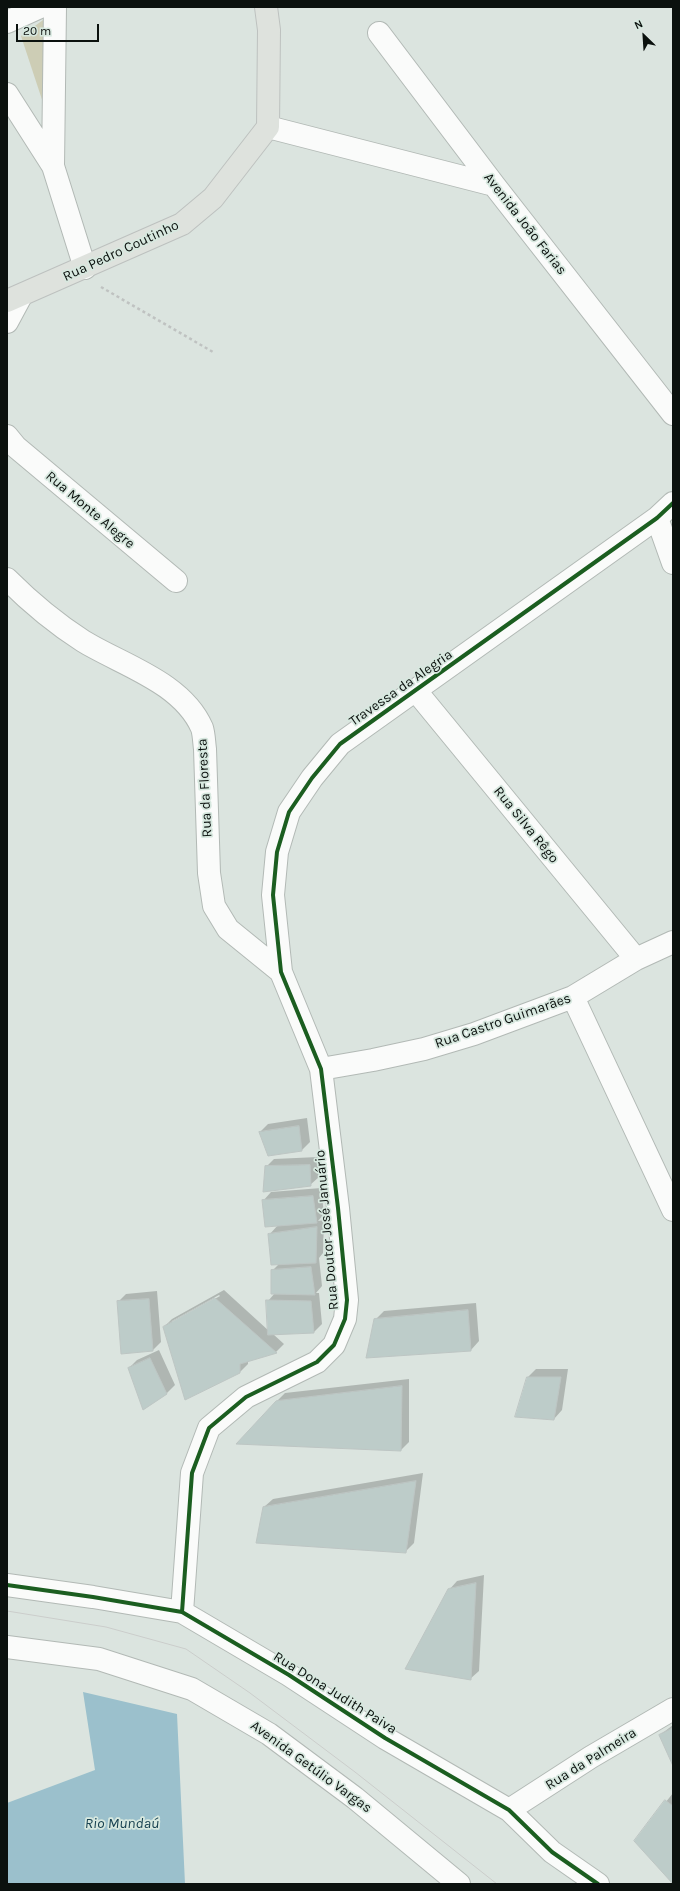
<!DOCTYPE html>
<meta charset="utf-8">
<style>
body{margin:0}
#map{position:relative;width:680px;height:1891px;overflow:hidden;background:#dbe4df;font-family:Karla,sans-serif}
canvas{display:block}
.frame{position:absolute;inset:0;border:8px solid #0b110e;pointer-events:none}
.north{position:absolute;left:624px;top:16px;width:40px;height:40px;-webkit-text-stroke:3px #d7e8df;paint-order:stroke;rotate:335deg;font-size:11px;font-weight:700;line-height:16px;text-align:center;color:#0b110e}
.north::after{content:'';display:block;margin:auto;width:14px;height:18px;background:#0b110e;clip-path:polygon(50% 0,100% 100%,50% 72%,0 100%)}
.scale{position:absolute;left:16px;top:24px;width:83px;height:18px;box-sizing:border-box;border:2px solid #0b110e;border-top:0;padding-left:5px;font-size:12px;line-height:14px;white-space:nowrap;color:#0b110e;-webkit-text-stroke:3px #d7e8df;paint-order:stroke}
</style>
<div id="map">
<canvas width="680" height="1891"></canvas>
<div class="frame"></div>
<div class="north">N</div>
<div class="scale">20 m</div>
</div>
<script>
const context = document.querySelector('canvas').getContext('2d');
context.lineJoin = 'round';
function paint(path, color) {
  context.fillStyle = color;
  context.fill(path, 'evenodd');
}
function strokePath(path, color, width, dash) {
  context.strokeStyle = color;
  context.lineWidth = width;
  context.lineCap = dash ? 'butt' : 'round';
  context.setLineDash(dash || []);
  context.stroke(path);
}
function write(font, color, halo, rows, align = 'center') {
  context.font = font + ' Karla,sans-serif';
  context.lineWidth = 3.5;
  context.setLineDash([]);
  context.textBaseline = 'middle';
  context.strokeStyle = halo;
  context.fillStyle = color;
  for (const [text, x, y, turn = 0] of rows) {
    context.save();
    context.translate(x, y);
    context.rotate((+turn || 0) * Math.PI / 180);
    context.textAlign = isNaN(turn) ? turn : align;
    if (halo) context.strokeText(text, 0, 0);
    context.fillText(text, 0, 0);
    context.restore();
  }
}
const green = new Path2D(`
 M50 15 54 136 21 36Z`);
const water = new Path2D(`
 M83 1692 177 1714 185 1884H7V1803L95 1770Z`);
const shadow = new Path2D(`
 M307 1118 310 1142 302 1150 269 1155 260 1132 268 1124Z
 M318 1157 319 1177 310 1185 266 1167 274 1159Z
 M321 1188 324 1214 318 1221 324 1220 323 1253 319 1258 322 1286 316 1293H319L322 1324 314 1332 273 1334 284 1344 276 1352 248 1361V1364L240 1372 164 1327 172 1319 224 1290 269 1331 268 1301 275 1293 272 1271 280 1263 269 1235 278 1225 263 1201 271 1192ZM219 1295 220 1296 172 1323V1321Z
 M157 1291 161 1342 153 1350 122 1353 118 1302 126 1294Z
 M476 1303 479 1341 471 1350 367 1357 375 1320 384 1311Z
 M159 1350 175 1385 167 1393 144 1409 129 1368 137 1360Z
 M536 1369H568L562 1410 554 1419 528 1377Z
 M409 1379V1442L401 1450 276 1402 285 1393Z
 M423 1473 414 1543 405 1552 264 1507 273 1499Z
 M484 1575 479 1671 470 1679 449 1590 457 1581Z
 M673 1725V1764L660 1735Z
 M673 1793V1883L635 1841Z`);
const building = new Path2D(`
 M299 1126 302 1151 268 1156 259 1132Z
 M310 1165 311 1186 263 1192 265 1166Z
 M313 1196 317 1223 265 1227 262 1200Z
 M317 1227 316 1263 271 1265 268 1234Z
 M311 1267 315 1295 271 1294V1270Z
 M215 1298 277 1353 240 1364V1373L185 1400 163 1327Z
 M149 1299 153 1351 121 1354 117 1301Z
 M266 1300 311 1301 314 1333 268 1335Z
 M468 1310 471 1351 366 1358 374 1319Z
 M150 1358 167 1394 143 1410 128 1368Z
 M527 1377H561L554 1420 515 1417Z
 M402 1386 401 1451 236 1444 276 1401Z
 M416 1481 406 1553 256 1543 263 1507Z
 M476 1583 471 1680 405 1669 448 1589Z
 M673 1728V1766L659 1735Z
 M665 1800 673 1806V1884L634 1841Z`);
const path = new Path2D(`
 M101 287 213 352`);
const street = new Path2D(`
 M55 7 53 166 85 268
 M7 22 40 7
 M379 33 494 185 673 414
 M7 94 53 166
 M268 127 494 185
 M7 322 21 296
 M7 436 16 447 176 581
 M657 518 673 563
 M7 579C30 602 55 623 83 641 122 665 182 682 202 728 204 734 204 742 205 749L209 873 214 906 228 929 281 972
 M416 691 636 959
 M573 997 673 1210
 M321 1069 373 1060 424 1049 474 1034 573 997 636 959 673 942
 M7 1585 93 1597 182 1612 289 1675 385 1738 509 1810 552 1852 598 1884
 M182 1612 192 1473 209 1428 246 1397 317 1362 334 1345 345 1319 347 1300 338 1208 321 1069 281 972 273 895 277 852 289 812 312 778 340 744 657 518 673 503
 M509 1810 591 1757 673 1709`);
const secondary = new Path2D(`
 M7 1647 99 1659 192 1689 269 1734 355 1798 459 1884`);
const primary = new Path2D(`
 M7 301 182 224 213 198 268 127 269 30 266 7`);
const tram = new Path2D(`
 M7 1611 106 1627 186 1649 250 1693 355 1772 497 1884`);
const cycleway = new Path2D(`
 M7 1585 93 1597 182 1612 289 1675 385 1738 509 1810 552 1852 598 1884
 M182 1612 192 1473 209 1428 246 1397 317 1362 334 1345 345 1319 347 1300 338 1208 321 1069 281 972 273 895 277 852 289 812 312 778 340 744 657 518 673 503`);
const streetNames = [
 ["Avenida João Farias",525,224,52],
 ["Rua Pedro Coutinho",121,251,-25],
 ["Rua Monte Alegre",90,510,40],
 ["Travessa da Alegria",401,688,-35],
 ["Rua da Floresta",205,788,-93],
 ["Rua Silva Rêgo",526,825,51],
 ["Rua Castro Guimarães",503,1021,-19],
 ["Rua Doutor José Januário",327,1230,-95],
 ["Rua Dona Judith Paiva",335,1693,32],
 ["Rua da Palmeira",591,1759,-32],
 ["Avenida Getúlio Vargas",311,1767,36]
];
const waterNames = [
 ["Rio Mundaú",122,1824]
];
paint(green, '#cdcdb5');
paint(water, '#9bc0cc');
paint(shadow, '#0003');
paint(building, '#bdccc9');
strokePath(building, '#bdc5c3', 1);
strokePath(street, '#b2b9b5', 24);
strokePath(secondary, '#b2b9b5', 24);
strokePath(primary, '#bdc1bf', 24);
strokePath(path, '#bfc2c1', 2.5, [3, 3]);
strokePath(street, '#fafbfa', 22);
strokePath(secondary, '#fafbfa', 22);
strokePath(primary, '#dee2dd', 22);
strokePath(tram, '#cbcdcb', 1);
strokePath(cycleway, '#1b5e20', 4);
write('14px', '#0b110e', '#d7e8df', streetNames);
write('italic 15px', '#184251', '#d7e8df', waterNames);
</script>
